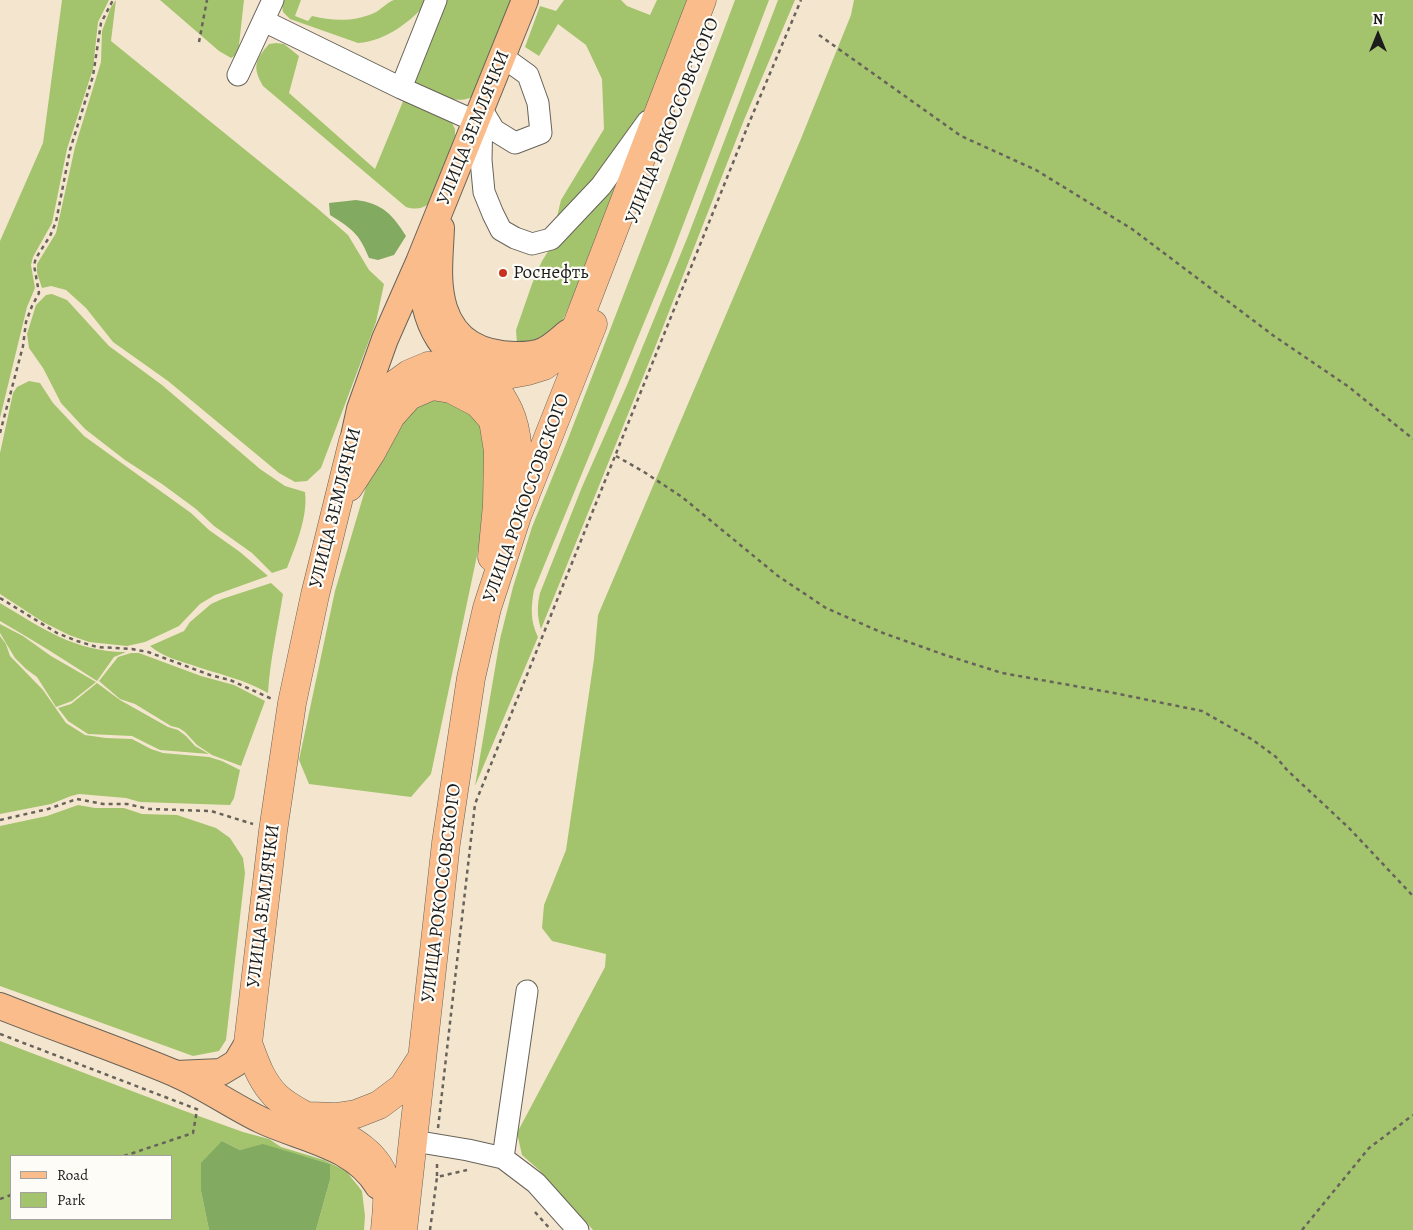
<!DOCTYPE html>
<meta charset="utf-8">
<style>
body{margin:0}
#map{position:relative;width:1413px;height:1230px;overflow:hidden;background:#f4e6ce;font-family:Alegreya,serif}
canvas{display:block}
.legend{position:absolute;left:10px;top:1155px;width:162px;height:65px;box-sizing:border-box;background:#fdfcf7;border:1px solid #a3a29f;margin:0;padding:6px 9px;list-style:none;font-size:15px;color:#1c1c1c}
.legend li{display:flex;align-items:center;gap:10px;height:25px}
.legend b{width:25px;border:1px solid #a3a29f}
.north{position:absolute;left:1353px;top:10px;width:50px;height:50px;-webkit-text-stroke:4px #fdfcf7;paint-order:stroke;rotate:0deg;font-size:14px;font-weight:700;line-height:20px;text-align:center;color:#1c1c1c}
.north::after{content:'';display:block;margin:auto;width:18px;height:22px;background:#1c1c1c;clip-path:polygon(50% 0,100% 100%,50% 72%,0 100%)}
</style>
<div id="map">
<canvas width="1413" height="1230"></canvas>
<ul class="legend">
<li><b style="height:6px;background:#f9bc8a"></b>Road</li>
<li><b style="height:14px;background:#a3c46d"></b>Park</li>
</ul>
<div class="north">N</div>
</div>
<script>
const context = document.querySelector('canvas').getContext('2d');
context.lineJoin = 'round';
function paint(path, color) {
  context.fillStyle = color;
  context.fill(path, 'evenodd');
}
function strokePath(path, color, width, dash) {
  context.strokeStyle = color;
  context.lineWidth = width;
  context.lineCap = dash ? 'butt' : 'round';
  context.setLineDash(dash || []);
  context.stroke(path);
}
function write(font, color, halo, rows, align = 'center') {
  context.font = font + ' Alegreya,serif';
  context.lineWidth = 4.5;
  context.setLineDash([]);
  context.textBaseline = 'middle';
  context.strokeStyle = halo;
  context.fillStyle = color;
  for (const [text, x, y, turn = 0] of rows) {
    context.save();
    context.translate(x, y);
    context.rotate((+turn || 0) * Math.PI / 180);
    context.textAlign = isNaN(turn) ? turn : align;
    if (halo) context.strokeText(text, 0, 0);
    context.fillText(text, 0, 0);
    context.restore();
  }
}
const green = new Path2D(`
 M62 0H109L98 22 93 69 67 149 52 223 33 257 31 265 35 288 27 307 0 418V241L43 143Z
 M116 0 111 41 317 208 348 235 369 270 384 284 376 322 321 468 307 481 295 482 279 473 168 381 113 342 86 308 66 290 51 286 42 288 37 273V264L56 233 75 147 101 62 102 31 111 7Z
 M160 0H244L238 54 231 58 219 51Z
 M284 0H301L295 16 308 21 312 16C332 21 354 22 374 13 381 10 387 2 394 0 403 0 420 0 430 0 411 21 387 41 358 43L290 19 283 12 282 6Z
 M443 0H513L472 97C452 106 430 91 411 83Z
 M564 0H621L627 6 650 15 657 0H689L655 90 633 130 555 225 561 200 604 129 602 79 586 45 558 24 539 56 525 47 540 6 556 11Z
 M735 0H769L669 262 534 590C531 607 530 621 538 637L475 786 500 639 513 587 532 527 566 444 662 195Z
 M778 0H795L744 120 654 350 541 629C537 616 537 606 540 593L582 487 627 385 688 236Z
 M854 0H1413V1230H593L539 1170 522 1155 517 1133 605 967 606 954 552 941 542 928 544 905 566 850 594 659 598 615 800 141 851 15Z
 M276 43 284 44 299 56 289 93 375 169 404 99 451 121 455 129V136L431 202C423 209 416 210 406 207L263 86C252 67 255 60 269 44Z
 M635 158 560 326 540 345 517 344 516 330 532 284 542 261 549 250Z
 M52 294 67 300 109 346 162 385 260 469 285 486 305 492C308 517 296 545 287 568L272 573 252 553 214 526 196 509 162 484 125 460 85 429 61 403 43 368 29 348 27 334 36 305 46 295Z
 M29 381 40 383 53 403 84 436 191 513 209 530 240 552 268 576 215 595 200 604 179 626 145 642 127 646 89 642 69 635 43 622 0 594V453L13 393 17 387Z
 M436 396 467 406 487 429V508L431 774 411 797 309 784 299 760 335 591 371 470 414 405Z
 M271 583 283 594C278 626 270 660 268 693 244 679 217 674 192 665 176 660 162 656 150 646L184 631 190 622 211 604 222 599Z
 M0 603C42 628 75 652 126 652L114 657 97 681C65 660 33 640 0 621Z
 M0 624 23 636 51 656 96 682 72 701 56 707 37 677 26 669 15 658 0 633Z
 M0 636 6 644 10 656 43 690 66 723 85 735 106 738 132 739 151 749 163 753 209 757 222 761 240 770 234 798 230 805 140 802 126 798 79 794 71 796 51 804 0 814Z
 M131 653H139L201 676 234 685 265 701 241 766 212 755 197 745 185 732 179 728 171 726 135 704 120 699 99 681 118 657Z
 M97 683 120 700 168 727 178 730 186 736 195 746 209 754 160 750 132 736 88 734 68 721 58 708 71 704Z
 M78 805 95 808H124L142 814 177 815 216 828 230 838 243 858 245 873 226 1040 219 1051 193 1056 0 986V826L47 816Z
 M0 1041 182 1110 243 1132 269 1139 281 1147 324 1160 346 1171 362 1191 365 1216 364 1230H316L330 1180V1164L263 1145 240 1150 222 1141 201 1191 209 1230H0ZM11 1156H171V1219H11Z`);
const forest = new Path2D(`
 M356 200C382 203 393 215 406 236L394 255 378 260 369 258C359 233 352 229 330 215L329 203Z
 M222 1141 240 1150 263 1144 330 1164V1180L316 1230H209L201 1191V1163Z`);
const path = new Path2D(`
 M819 35 961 136 1036 170 1132 229 1274 336 1349 387 1413 439
 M199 42 207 0
 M0 433 23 346 26 322 32 306 39 293 34 265 36 258 50 236 56 222 70 150 93 76 101 23 113 0
 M616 456 644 472 682 497 778 576 826 608 883 633 945 655 1002 673 1114 693 1202 711 1253 740 1276 757 1287 770 1349 828 1413 896
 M0 598 57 633 77 641 97 647 132 649 148 652 210 675 230 680 272 699
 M0 820 48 809 77 799 103 804H127L149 809 211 811 253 824
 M0 1034 199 1110
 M438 1128 475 804 749 123 801 0
 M124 1156 193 1133 197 1110
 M437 1164V1177L467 1170
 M0 1199 11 1195
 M535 1212 551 1230
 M430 1230 437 1177
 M1302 1230 1369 1148 1413 1115`);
const minor = new Path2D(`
 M436 0 401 88 477 122
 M264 21 401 88
 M238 75 273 0
 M482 110 494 130 515 143 541 133 538 103 528 75 503 57
 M482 114 481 160 484 192 493 214 501 230 515 238 532 244 551 239 601 186 648 121
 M414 1141 468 1150 503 1158 536 1183 578 1230
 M503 1158 527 991`);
const major = new Path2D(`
 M441 228C440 255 436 282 444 308 455 342 481 354 515 355 524 355 536 355 545 350 553 346 561 338 569 332
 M419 263C422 289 424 316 439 339 445 348 452 356 459 364
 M353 441 360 409 385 339 419 262 525 0
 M0 1006C58 1029 117 1049 174 1073 204 1086 232 1106 261 1120 301 1139 354 1145 378 1186
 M176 1074 221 1072 236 1063 248 1043`);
const highway = new Path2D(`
 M490 378C496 389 504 400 509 411 521 437 518 472 518 500
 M349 487 371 453 391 416 409 396 432 386 451 389 478 403 493 420 498 451 497 505 492 557
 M309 1116 336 1117 356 1114 379 1105 403 1087 421 1059
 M385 1230C386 1215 389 1199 386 1184 379 1148 337 1133 308 1117 297 1111 285 1105 276 1096 261 1081 255 1062 248 1043L273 831 292 703 315 595 353 441 391 387 409 374 428 366 459 364 490 378 528 371 544 366 556 357 568 341 577 325 702 0
 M403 1230 446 843 471 678 487 608 517 516 593 324`);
const markers = [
 [503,273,5,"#c8321e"]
];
const streetNames = [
 ["УЛИЦА РОКОССОВСКОГО",673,121,-68],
 ["УЛИЦА ЗЕМЛЯЧКИ",474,128,-68],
 ["УЛИЦА РОКОССОВСКОГО",527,498,-70],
 ["УЛИЦА ЗЕМЛЯЧКИ",336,508,-76],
 ["УЛИЦА РОКОССОВСКОГО",442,893,-83],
 ["УЛИЦА ЗЕМЛЯЧКИ",264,906,-83]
];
const poiNames = [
 ["Роснефть",513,273]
];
paint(green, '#a3c46d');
paint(forest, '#82aa60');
strokePath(minor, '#68635a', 23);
strokePath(major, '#68635a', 28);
strokePath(highway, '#68635a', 29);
strokePath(path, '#68635a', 2.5, [4, 4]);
strokePath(minor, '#fff', 21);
strokePath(major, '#f9bc8a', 26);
strokePath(highway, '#f9bc8a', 28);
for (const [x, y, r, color] of markers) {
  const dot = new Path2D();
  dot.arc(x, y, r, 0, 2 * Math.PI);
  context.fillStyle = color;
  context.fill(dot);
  strokePath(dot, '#fdfcf7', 2);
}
write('19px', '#1c1c1c', '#fdfcf7', streetNames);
write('19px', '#1c1c1c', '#fdfcf7', poiNames, 'left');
</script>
